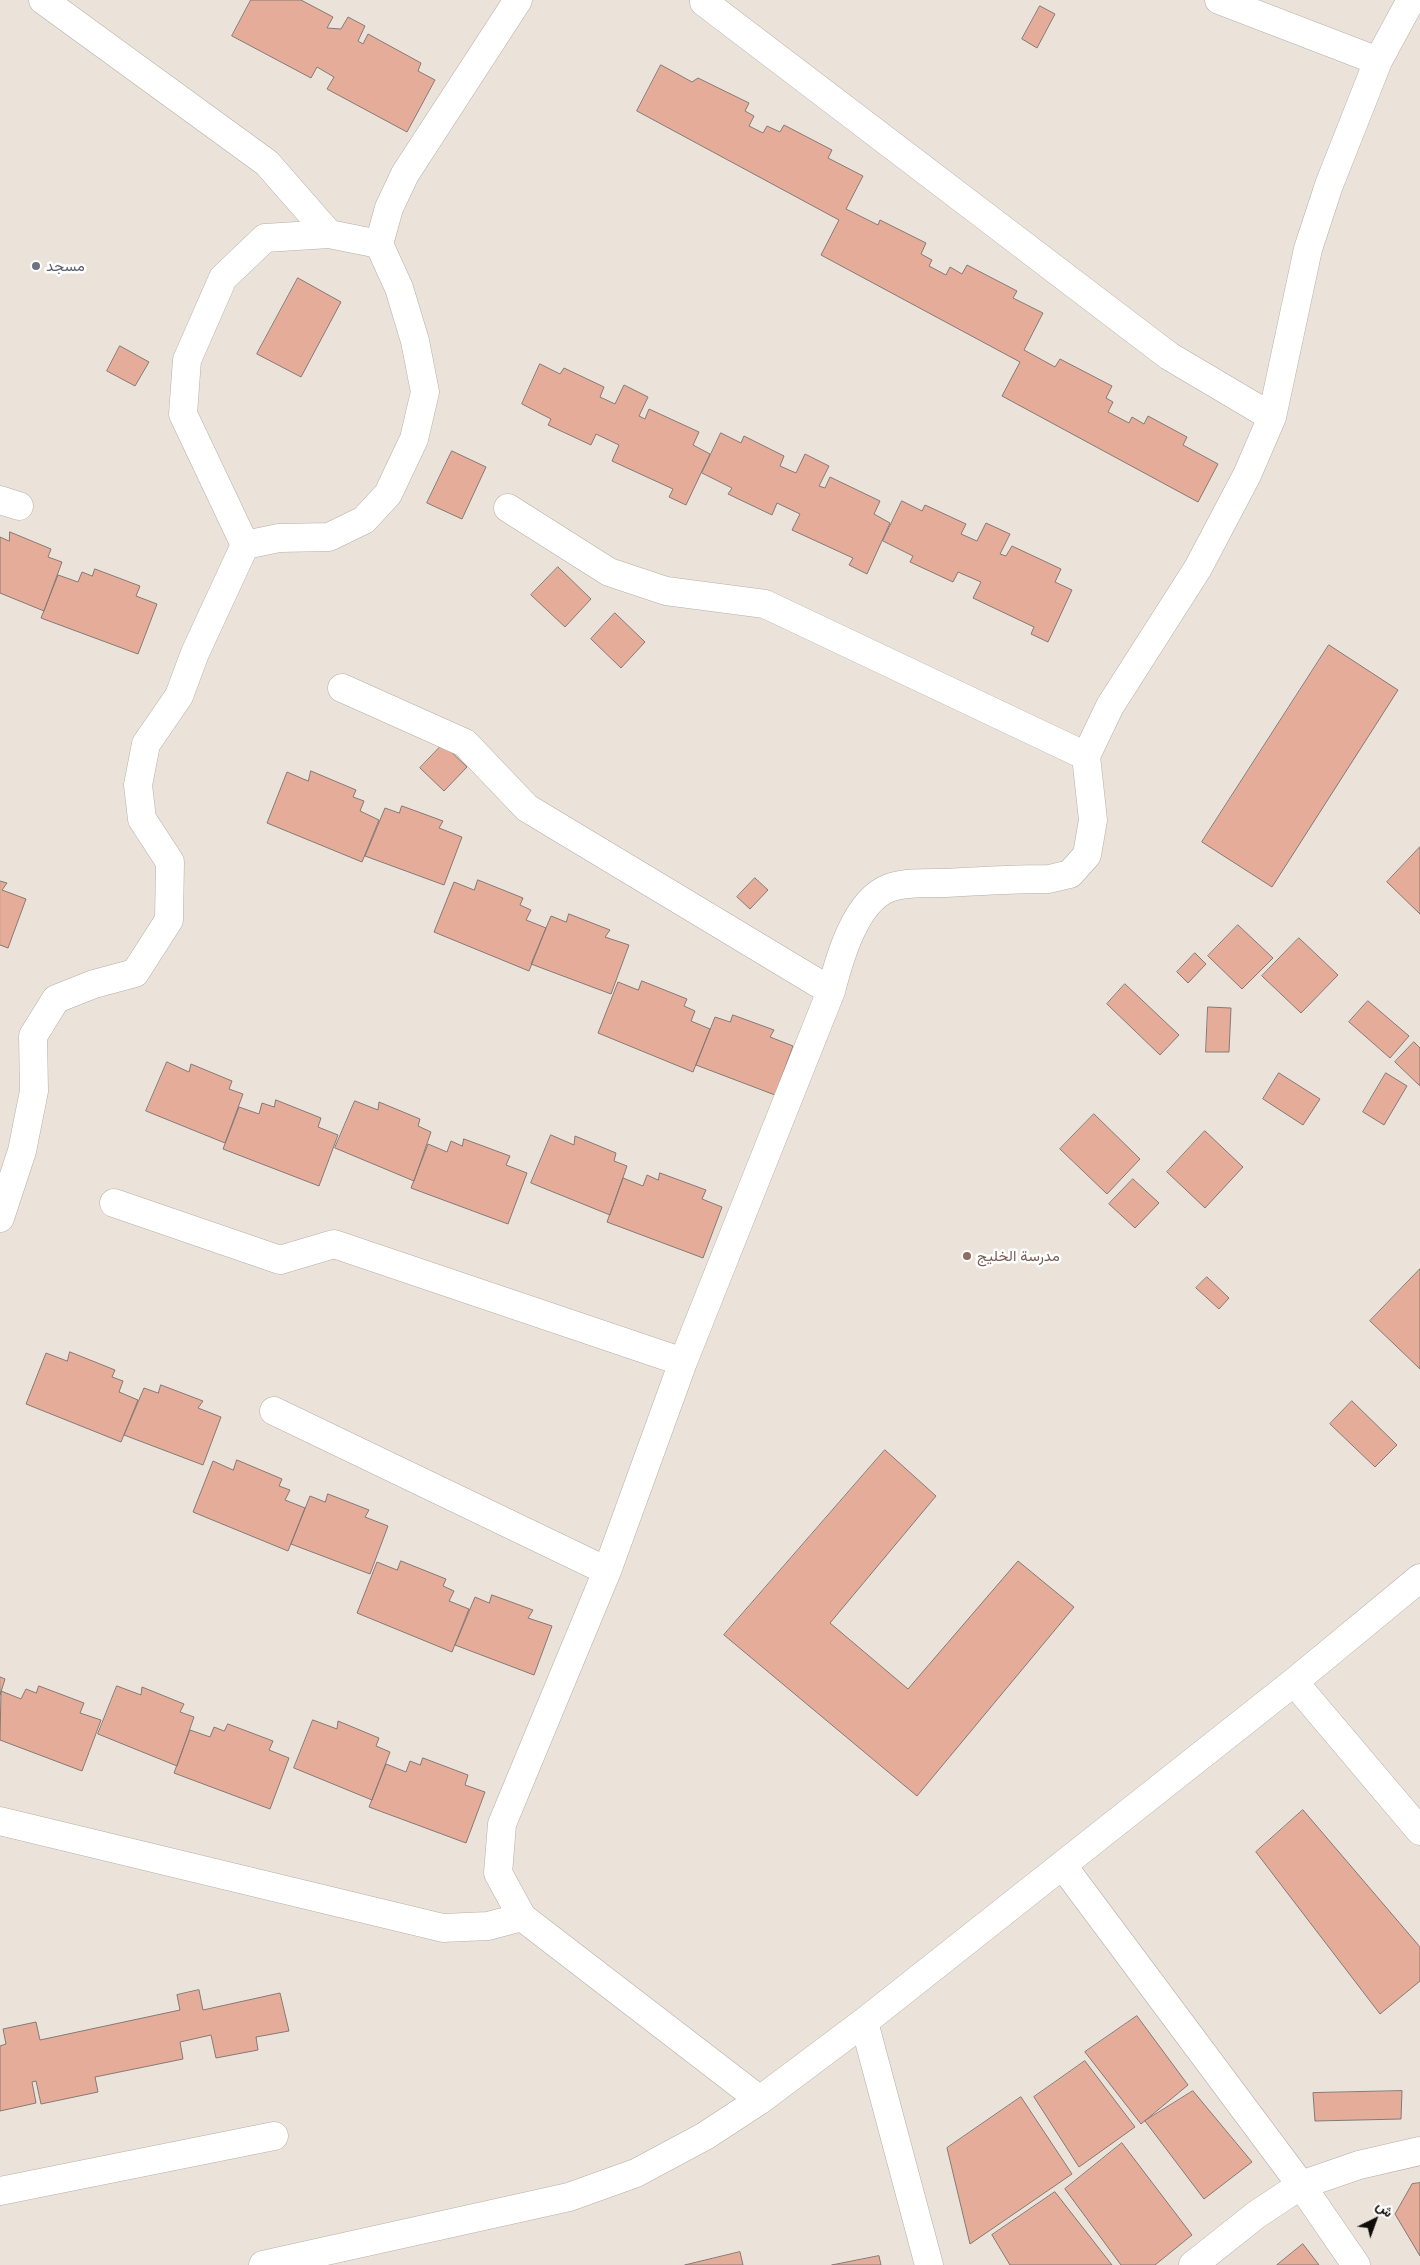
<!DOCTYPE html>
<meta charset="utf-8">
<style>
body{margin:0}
#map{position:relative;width:1420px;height:2265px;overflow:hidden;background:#ebe2da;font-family:Raleway,Vazirmatn,sans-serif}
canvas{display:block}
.north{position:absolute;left:1350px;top:2195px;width:50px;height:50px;-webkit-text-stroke:4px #fff;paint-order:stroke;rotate:42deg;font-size:14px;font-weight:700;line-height:20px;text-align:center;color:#0f0c0a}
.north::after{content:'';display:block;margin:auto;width:18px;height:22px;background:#0f0c0a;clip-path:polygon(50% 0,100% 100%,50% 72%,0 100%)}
</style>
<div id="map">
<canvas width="1420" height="2265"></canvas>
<div class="north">ش</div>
</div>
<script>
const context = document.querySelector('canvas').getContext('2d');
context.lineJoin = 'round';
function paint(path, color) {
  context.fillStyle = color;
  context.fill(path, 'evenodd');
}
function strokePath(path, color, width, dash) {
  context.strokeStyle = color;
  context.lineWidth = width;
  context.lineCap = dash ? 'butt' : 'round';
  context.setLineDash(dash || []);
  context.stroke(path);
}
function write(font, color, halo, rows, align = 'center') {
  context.font = font + ' Raleway,Vazirmatn,sans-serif';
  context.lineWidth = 5;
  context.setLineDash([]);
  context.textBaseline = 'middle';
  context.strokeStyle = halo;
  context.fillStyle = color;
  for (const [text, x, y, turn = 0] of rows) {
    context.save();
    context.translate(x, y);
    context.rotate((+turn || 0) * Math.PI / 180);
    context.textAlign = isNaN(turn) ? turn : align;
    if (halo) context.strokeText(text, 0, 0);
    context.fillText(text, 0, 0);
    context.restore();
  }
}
const building = new Path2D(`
 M251 0H301L333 17 327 28 341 29 348 17 365 26 358 41 363 44 368 34 421 63 418 71 435 80 407 132 327 89 334 77 317 67 311 78 232 36Z
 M1040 6 1055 14 1037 48 1022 39Z
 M661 65 692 82 698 78 749 103 745 111 754 116 749 126 763 133 767 126 780 132 784 125 832 150 828 158 863 176 846 209 878 225 880 220 926 243 921 254 932 260 929 266 946 275 950 267 962 274 967 265 1017 291 1013 298 1043 313 1024 350 1055 367 1060 359 1112 386 1106 398 1113 402 1108 412 1129 423 1132 417 1144 424 1148 416 1187 437 1183 445 1218 464 1198 502 1002 396 1020 362 821 255 839 220 637 111Z
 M298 278 341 302 301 377 257 354Z
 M120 346 149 362 135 386 107 371Z
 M540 364 560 374 564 368 604 387 600 397 615 404 624 385 648 397 639 416 645 419 649 409 699 432 693 445 710 454 686 505 669 497 673 489 612 461 619 445 596 434 591 445 548 425 551 419 522 404Z
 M721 433 741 443 744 436 784 456 780 466 796 473 805 454 829 466 819 486 825 488 830 477 880 501 874 514 890 523 867 574 849 565 853 558 792 530 800 514 777 503 772 515 728 494 732 488 702 473Z
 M452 451 486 467 462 519 427 503Z
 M902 501 922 511 925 505 966 524 961 534 977 541 986 523 1010 534 1000 554 1006 556 1012 546 1061 569 1055 582 1072 590 1048 642 1031 634 1034 627 973 598 981 582 958 572 953 582 910 562 913 556 883 541Z
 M10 532 51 549 48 557 62 562 44 611 0 593V537L9 541Z
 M558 567 591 599 565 627 531 595Z
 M95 569 140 586 136 596 157 604 138 654 41 618 58 575 78 582 82 572 92 576Z
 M615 613 645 642 621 668 591 639Z
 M1329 645 1398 690 1272 887 1202 842Z
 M443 744 467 767 444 791 420 768Z
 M311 771 356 790 353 797 364 801 360 811 379 820 362 862 267 823 287 772 308 781Z
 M402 806 443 821 439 828 462 837 444 885 365 856 385 808 399 813Z
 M1420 847V914L1387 882Z
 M755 878 768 890 750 909 737 897Z
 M478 880 523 898 520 905 531 910 526 920 546 928 529 971 434 932 454 882 474 890Z
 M0 881 7 883 2 890 26 899 8 948 0 945Z
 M569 914 610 930 605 937 629 945 611 994 531 964 551 916 566 922Z
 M1238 925 1273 958 1242 989 1208 956Z
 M1299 938 1338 975 1301 1013 1262 976Z
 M1195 953 1206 964 1188 983 1177 972Z
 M642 981 687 999 684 1006 695 1011 691 1021 710 1029 693 1072 598 1033 618 982 638 990Z
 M1125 984 1179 1035 1160 1055 1107 1004Z
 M1368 1001 1409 1036 1390 1058 1349 1022Z
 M1208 1007 1231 1008 1229 1052H1206Z
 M733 1015 774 1030 770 1037 793 1046 775 1095 696 1065 715 1017 730 1022Z
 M1414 1042 1420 1048V1086L1395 1062Z
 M167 1062 189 1072 191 1064 232 1081 229 1089 243 1094 225 1143 146 1111Z
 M1279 1073 1320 1099 1303 1125 1263 1099Z
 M1386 1073 1407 1086 1384 1125 1363 1112Z
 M276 1100 321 1118 318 1127 338 1135 319 1186 223 1149 239 1107 259 1114 262 1103 274 1107Z
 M355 1101 378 1110 379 1102 420 1119 418 1126 431 1132 414 1181 335 1148Z
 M1094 1114 1140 1159 1107 1194 1060 1149Z
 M1205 1131 1243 1167 1205 1208 1167 1172Z
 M551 1135 574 1145 575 1136 616 1153 614 1161 627 1166 610 1215 531 1183Z
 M464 1139 510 1156 506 1165 527 1173 508 1224 411 1188 428 1144 447 1152 451 1141 462 1146Z
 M660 1173 706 1190 702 1199 722 1207 703 1258 607 1222 623 1178 643 1186 647 1175 658 1180Z
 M1133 1179 1159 1203 1135 1228 1109 1204Z
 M1420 1269V1369L1370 1321Z
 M1207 1277 1229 1298 1219 1309 1196 1288Z
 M70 1352 115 1370 112 1377 123 1381 119 1392 138 1400 121 1442 26 1404 46 1353 67 1361Z
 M161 1385 203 1401 198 1408 221 1417 203 1465 124 1435 144 1388 158 1393Z
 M1352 1401 1397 1445 1375 1467 1330 1424Z
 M885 1450 936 1496 830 1623 908 1689 1018 1561 1074 1607 917 1796 724 1635Z
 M237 1460 282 1479 279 1486 290 1490 285 1500 305 1508 288 1551 193 1512 213 1461 233 1470Z
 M328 1494 369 1510 365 1517 388 1526 370 1574 291 1544 310 1496 325 1502Z
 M401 1561 446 1579 443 1586 454 1591 449 1601 469 1609 452 1652 357 1613 377 1562 397 1570Z
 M492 1595 533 1610 528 1618 552 1626 534 1675 455 1645 475 1597 489 1603Z
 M0 1677 5 1679 0 1695Z
 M39 1686 84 1703 80 1713 101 1720 82 1771 0 1740 1 1691 21 1699 26 1689 36 1693Z
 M117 1686 141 1695 142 1687 184 1704 180 1712 194 1717 177 1766 98 1734Z
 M313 1720 337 1729 338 1721 379 1738 376 1746 390 1752 372 1800 294 1768Z
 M228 1724 273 1741 269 1750 289 1758 270 1809 174 1773 190 1730 210 1737 214 1727 224 1731Z
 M423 1758 468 1775 465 1785 485 1792 466 1843 369 1807 386 1764 406 1772 410 1761 420 1765Z
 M1303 1810 1420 1947V1981L1380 2014 1256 1852Z
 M199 1990 203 2010 280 1993 289 2031 256 2037 258 2050 216 2058 211 2035 180 2042 183 2059 95 2077 98 2092 41 2104 36 2081 32 2082 36 2103 0 2111V2046L6 2044 3 2029 36 2022 40 2040 180 2010 177 1995Z
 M1137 2016 1188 2085 1141 2124 1085 2052Z
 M1085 2061 1135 2127 1079 2167 1034 2097Z
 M1193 2091 1252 2162 1204 2199 1145 2121Z
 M1402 2091 1401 2119 1315 2121 1313 2093Z
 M1021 2097 1072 2174 970 2244 947 2148Z
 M1122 2143 1192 2235 1155 2265H1121L1065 2189Z
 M1420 2183V2256L1395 2214 1412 2184Z
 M1055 2192 1112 2265H1010L992 2235Z
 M1303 2244 1319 2265H1277Z
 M740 2252 743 2265H685Z
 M879 2256 881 2265H832Z`);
const minor = new Path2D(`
 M43 0 267 163 329 234
 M1219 0 1378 61
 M704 2 1169 356 1272 417
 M0 500 19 506
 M508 508 609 572 666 591 765 604 1086 756
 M245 545 183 414 187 360 223 278 265 238 329 234 379 244
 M342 688 465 743 527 808 831 991
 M114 1203 280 1260 334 1244 683 1362
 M0 1218 22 1151 34 1091 33 1036 56 999 94 984 135 973 169 920 170 862 142 819 138 785 146 744 179 696 195 653 245 545 279 538 329 537 364 520 388 494 414 439 425 392 415 341 399 288 379 244 389 208 405 174 518 0
 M274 1411 607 1571
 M1294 1682 1420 1831
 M0 1821 443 1928 488 1926 522 1917
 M1063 1866 1301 2185 1356 2265
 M864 2022 929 2265
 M760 2100 522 1917 498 1873 502 1824 607 1571 683 1362 831 991C839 960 855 901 889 888 904 882 929 883 946 883 980 881 1014 879 1049 879L1070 874 1087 855 1093 820 1086 756 1110 706 1198 568 1247 475 1272 417 1308 249 1329 185 1378 61 1411 0
 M0 2191 274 2136
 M263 2265 569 2197 636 2173 705 2136 760 2100 864 2022 1294 1682 1420 1578
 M1193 2265 1256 2215 1301 2185 1359 2165 1420 2151`);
const markers = [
 [36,266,5,"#6b7280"],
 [967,1256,5,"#8d6e63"]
];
const worshipNames = [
 ["مسجد",46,266]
];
const educationNames = [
 ["مدرسة الخليج",977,1256]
];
paint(building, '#e5ad99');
strokePath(building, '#857975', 1);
strokePath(minor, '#b6aea6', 29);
strokePath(minor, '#fff', 28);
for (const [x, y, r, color] of markers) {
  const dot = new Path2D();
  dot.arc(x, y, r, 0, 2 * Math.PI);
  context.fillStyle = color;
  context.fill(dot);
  strokePath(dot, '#fff', 2);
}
write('15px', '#5b616d', '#fff', worshipNames, 'left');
write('15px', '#785e54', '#fff', educationNames, 'left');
</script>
